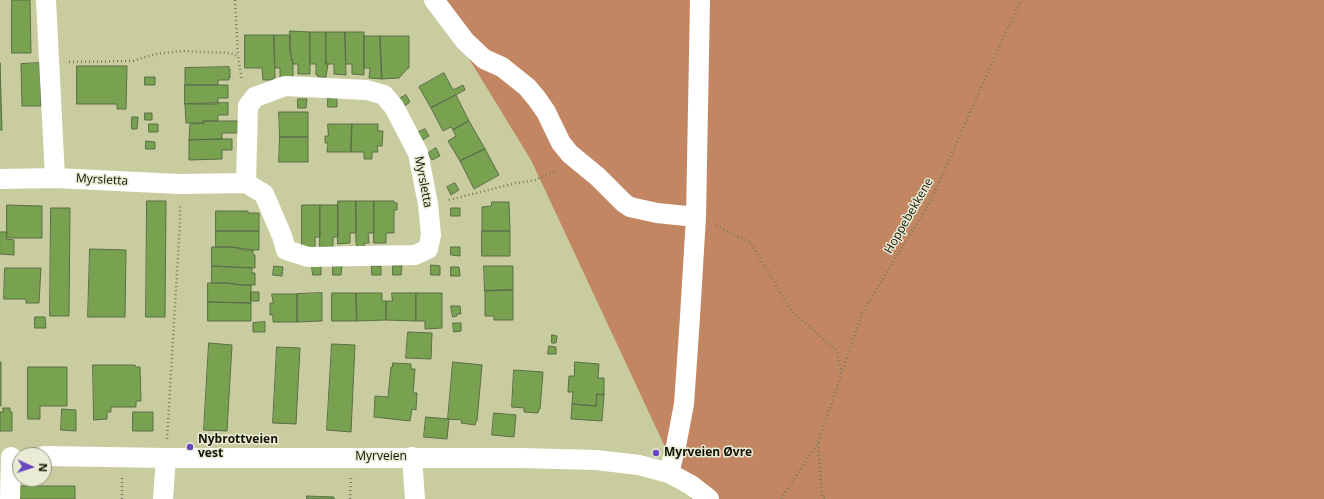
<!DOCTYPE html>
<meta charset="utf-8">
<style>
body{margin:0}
#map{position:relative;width:1324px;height:499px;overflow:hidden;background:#c9cc9f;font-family:"Open Sans",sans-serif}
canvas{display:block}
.north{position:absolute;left:12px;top:447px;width:40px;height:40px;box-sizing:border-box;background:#e9ebd4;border:1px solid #939480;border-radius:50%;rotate:93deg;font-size:11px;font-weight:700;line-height:16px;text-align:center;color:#111203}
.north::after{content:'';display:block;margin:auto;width:14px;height:18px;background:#6947c0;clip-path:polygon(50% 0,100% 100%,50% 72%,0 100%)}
</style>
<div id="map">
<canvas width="1324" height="499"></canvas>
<div class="north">N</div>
</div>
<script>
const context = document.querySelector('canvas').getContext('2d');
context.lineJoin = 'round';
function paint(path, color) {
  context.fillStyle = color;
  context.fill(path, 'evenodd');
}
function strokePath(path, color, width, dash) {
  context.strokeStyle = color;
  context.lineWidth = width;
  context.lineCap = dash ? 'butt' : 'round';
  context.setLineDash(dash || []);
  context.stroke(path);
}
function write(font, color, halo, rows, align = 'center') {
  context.font = font + ' "Open Sans",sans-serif';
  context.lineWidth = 3;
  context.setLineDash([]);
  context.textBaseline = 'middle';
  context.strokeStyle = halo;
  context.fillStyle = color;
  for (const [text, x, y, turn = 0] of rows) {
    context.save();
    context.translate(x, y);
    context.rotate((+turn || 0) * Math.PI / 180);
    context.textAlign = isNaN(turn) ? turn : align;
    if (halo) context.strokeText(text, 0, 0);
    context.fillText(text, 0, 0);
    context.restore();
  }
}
const green = new Path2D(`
 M433 0H1324V499H691L672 462 531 160Z`);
const building = new Path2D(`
 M12 0H30L31 53H12Z
 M290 31 310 32V74H298V64H293L290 51Z
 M310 32H326V64H328L326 77H318V75H316V64H310Z
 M326 32H345L346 75 334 74V64H326Z
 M345 32H364V75L352 74V64H346Z
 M245 35H274L275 78H273V80H263L262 68H245Z
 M274 35H290V51L293 64V78H280V68H275Z
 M364 36H380L382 79 369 78 370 68H364Z
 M380 36H409V68H408L399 78 382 79Z
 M0 63 2 130H0Z
 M40 63 41 106H22L21 64Z
 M77 66H127L126 109H117V104H77Z
 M229 67V69H230V78L229 77V80H218V85H185V68Z
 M444 73 453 90 463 85 465 90 431 108 419 87Z
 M145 77H155V85H145Z
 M185 85H228V98H218V104H185Z
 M406 95 410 102 403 107 399 99Z
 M456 95 469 121 453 130 451 127 443 131 431 108Z
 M328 98H337V107H328Z
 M298 99H307L306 108H298Z
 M228 103V115H218V121H203L204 123H186L185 104Z
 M279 112H308V137H280Z
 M145 113H152V120H145Z
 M132 117H138L137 129H132Z
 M203 121H238V133H222V139L189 140 190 124 204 123Z
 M469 121 485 149 460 161 448 141 456 136 453 130Z
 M149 124H158V132H149Z
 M328 124H352L351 152H327L328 143H325V136H328Z
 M352 124H378V131H383L382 146H377L378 152H372V159H364V152H351Z
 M425 129 429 136 421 141 417 133Z
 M280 137H308V162H279Z
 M222 139H232V150H222V159L189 160V140Z
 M146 141 155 142V149H146Z
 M436 148 440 156 432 160 428 153Z
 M485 149 499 175 474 189 460 161Z
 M455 183 459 190 451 195 447 187Z
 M147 201H166L165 317H146Z
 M338 201H356V233H350V243L338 244Z
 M356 201H374V233H368L369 243H365L364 247H357L356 243Z
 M374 201H394V203H397V210H394V233H386V243H374Z
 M492 202H509L510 231H482V207L491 206Z
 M7 205 42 206V238H7Z
 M302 205H320V237H315V248H302Z
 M320 205H338V237H333V247H320Z
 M51 208H70L69 316H50Z
 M451 208H460V216H451Z
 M216 211H248V213H259V231H216Z
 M216 231H259V250H244L232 247H216Z
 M482 231H510V256H482Z
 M0 232H7L6 239 14 240V255L0 254Z
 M212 247H232L253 250V255H255V268L212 266Z
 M451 247H460V256L451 255Z
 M90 249 126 250 125 317H88Z
 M431 265 440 266V275H431Z
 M212 266 252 268V273H255V285H241L228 283H212Z
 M274 266 283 267 282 276 273 275Z
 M312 266H321V275H313Z
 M333 266H342L341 275H333Z
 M372 266H381V275H372Z
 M393 266H402L401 275H393Z
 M484 266H513V290L485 291Z
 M451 267H459L460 276H451Z
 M5 268H41L39 303H26V299H4Z
 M208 283H228L241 285H251V303L208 302Z
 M513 290V320H494V316H485V291Z
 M251 292H259V301H251Z
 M322 293V321L297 322V294Z
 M332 293H356L357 321H332Z
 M356 293H382V301H386V320L357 321Z
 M392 293H416V321L386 320V301H392Z
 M416 293H442V328L425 329V321H416Z
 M272 294H297V322H273V315H270V303H273Z
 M208 302 251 303V321H208Z
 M451 306H460L461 314H457V316L453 317Z
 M35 317H45L46 328H35Z
 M265 322V332H253V323Z
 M453 323H461V331L454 332Z
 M408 332 432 333 431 359 406 358Z
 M552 335 557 336 556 343H552Z
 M209 343 232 345 227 431 204 430Z
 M332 344 355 345 351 432 327 430Z
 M549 346 556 347V354H548Z
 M277 347 300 348 296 424 273 423Z
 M0 362H1V406H0Z
 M453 362 482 365 477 421H476L475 425 461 423 462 420 448 419Z
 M575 362 599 364 598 378H604V395L597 394 596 406 572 404 573 392H568L569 376H574Z
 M393 363 411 364V369H415L413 393H417L416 410 412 409 410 421 374 417 375 396 388 397 391 367H392Z
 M93 365H135L136 367H140L141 401H136V407H111V412H107V419L94 420Z
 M28 367H67V406H40V419H28Z
 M514 370 543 372 540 409H539L538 413 524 412V408L512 407Z
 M597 394 604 395 602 421 571 419 572 404 596 406Z
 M3 408H10V412H12V431H0V412H3Z
 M62 409 76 410V431L61 430Z
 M133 412H153V431H133Z
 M494 413 516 415 514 437 492 435Z
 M426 417 449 419 447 439 424 437Z
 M18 486H75V499H17Z
 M307 496 334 497 333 499H335H307Z`);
const path = new Path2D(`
 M235 0 238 56
 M69 62 133 61 156 54 181 51 230 53 238 56 242 81
 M449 200 516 183 535 180 557 170
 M716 226 750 242 791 310 837 351 842 375
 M167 439 180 223V204
 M818 443 822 497 827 499
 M122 499V477
 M350 499 351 478
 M781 499 818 443 862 313 931 200 1009 25 1021 0`);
const minor = new Path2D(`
 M46 0 55 178
 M434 0 465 41 484 59 502 67 527 87 537 99 546 112 561 143 570 154 598 177 624 203 630 207 657 213 696 217
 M0 179 55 178 179 184 246 183 264 194 282 236 286 250 308 257 415 255 428 249 431 235 428 204 418 153 394 107 384 95 367 90 285 86 255 97 248 106 246 183
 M44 456 166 458H521L596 460 639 465 669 473 691 485 709 499
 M412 457 415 499
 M669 473 676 446 684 404 690 317 696 217 700 0
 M10 499 11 457
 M163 499 166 458`);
const markers = [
 [190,447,4,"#6947c0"],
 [656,453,4,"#6947c0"]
];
const streetNames = [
 ["Myrsletta",102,180,3],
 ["Myrsletta",423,182,79],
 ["Hoppebekkene",909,216,-60],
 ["Myrveien",381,457]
];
const poiNames = [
 ["Nybrottveien",198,440],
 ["vest",198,454],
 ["Myrveien Øvre",664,453]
];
paint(green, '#c38662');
paint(building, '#78a24f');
strokePath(building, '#5a6e49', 1);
strokePath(path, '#7a7c5c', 2.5, [1, 3]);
strokePath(minor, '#fff', 20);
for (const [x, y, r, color] of markers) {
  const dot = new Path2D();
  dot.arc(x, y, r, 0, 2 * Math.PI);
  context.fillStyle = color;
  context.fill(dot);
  strokePath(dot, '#e9ebd4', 1.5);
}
write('12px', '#111203', '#e9ebd4', streetNames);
write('bold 12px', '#111203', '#e9ebd4', poiNames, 'left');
</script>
